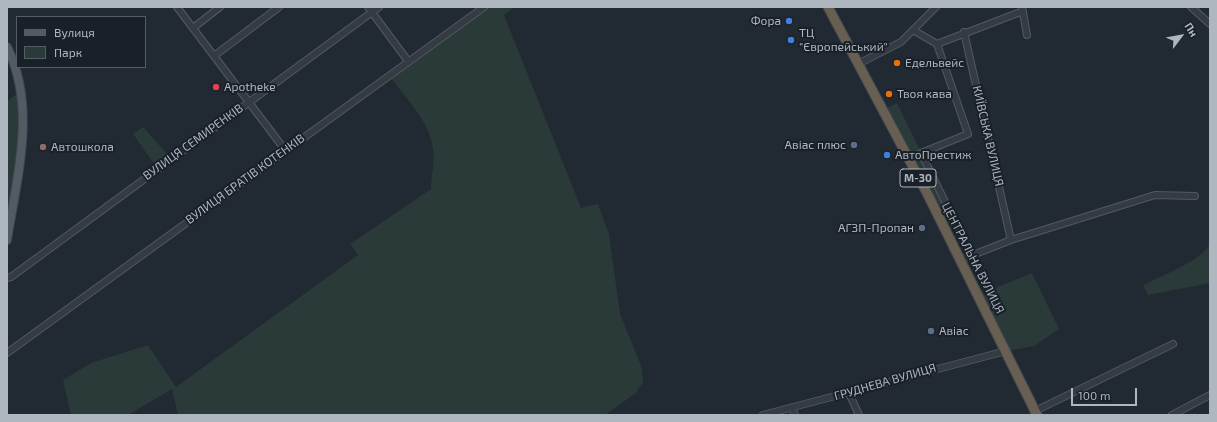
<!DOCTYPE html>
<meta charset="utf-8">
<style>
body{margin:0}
#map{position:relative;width:1217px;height:422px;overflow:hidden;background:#212a32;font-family:"Exo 2",sans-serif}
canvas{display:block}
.frame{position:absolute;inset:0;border:8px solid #aeb6c0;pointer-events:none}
.legend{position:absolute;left:16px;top:16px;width:130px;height:52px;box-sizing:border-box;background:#1a2028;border:1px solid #555c65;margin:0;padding:5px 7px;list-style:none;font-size:12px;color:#aeb6c0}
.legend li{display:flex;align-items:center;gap:8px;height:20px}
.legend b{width:20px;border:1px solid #555c65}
.north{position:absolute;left:1161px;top:16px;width:40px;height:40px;-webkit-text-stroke:3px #1a2028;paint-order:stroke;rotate:58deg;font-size:11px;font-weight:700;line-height:16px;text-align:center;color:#aeb6c0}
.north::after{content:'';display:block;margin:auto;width:14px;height:18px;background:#aeb6c0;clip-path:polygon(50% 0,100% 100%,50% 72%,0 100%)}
.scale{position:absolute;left:1071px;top:388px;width:66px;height:18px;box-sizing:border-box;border:2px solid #aeb6c0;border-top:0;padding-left:5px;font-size:12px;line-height:14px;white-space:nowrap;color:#aeb6c0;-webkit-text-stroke:3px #1a2028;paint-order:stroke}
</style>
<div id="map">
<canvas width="1217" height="422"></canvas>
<div class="frame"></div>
<ul class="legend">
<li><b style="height:5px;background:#525b63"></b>Вулиця</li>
<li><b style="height:11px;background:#293a38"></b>Парк</li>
</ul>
<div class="north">Пн</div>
<div class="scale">100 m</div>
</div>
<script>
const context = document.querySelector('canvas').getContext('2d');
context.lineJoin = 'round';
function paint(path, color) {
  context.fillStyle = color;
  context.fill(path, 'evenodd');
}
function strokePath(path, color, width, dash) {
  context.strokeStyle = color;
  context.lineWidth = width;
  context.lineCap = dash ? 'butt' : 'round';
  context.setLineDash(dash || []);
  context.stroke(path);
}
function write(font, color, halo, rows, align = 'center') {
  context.font = font + ' "Exo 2",sans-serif';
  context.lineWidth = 4;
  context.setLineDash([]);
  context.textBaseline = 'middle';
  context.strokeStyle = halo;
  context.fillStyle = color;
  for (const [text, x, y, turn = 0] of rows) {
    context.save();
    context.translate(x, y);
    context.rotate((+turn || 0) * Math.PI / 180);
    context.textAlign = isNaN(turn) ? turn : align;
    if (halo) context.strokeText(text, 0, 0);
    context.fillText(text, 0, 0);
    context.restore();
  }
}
const green = new Path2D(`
 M484 7H514L504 15 581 208 598 204 609 234 620 314 642 368 643 382 636 393 605 415H178L172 389 128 415H71L63 380 91 363 148 345 176 387 358 255 350 244 431 189C431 176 435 162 433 149 431 124 404 95 389 76Z
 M21 91 23 116 7 240V101Z
 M897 103 958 228 947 233 882 111Z
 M143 127 171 158 157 168 133 134Z
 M1210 244V283L1148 295 1143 285C1160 277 1202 260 1210 244Z
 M1032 273 1059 329 1034 346 1006 351 978 295Z`);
const minor = new Path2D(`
 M177 7 285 150
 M368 7 408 61
 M1022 7 1027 35
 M1191 7 1210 24
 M193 28 220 7
 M913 30 937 44 968 134 921 153 958 228
 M964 32 1011 240
 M937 44 1023 11
 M214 56 279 7
 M858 64 901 42 936 7
 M960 260 1011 240 1155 195 1195 196
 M7 278 11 277 379 7
 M7 353 484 7
 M849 393 859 415
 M792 408 795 415
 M1035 411 1173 344
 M763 415 1006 351
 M1172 415 1210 395`);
const major = new Path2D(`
 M7 47C37 107 17 177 7 240`);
const highway = new Path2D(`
 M828 7 928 195 1037 415`);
const markers = [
 [789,21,4,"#3f7fe0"],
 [791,40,4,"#3f7fe0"],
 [897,63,4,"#e8710a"],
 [216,87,4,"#e0444e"],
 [889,94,4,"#e8710a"],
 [854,145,4,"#5c6f8a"],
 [43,147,4,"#8d6e63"],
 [887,155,4,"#3f7fe0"],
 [922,228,4,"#5c6f8a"],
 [931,331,4,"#5c6f8a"]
];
const shields = [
 [918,178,36]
];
const shieldNames = [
 ["М-30",918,178]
];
const poiNames = [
 ["Фора",781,21,"right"],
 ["ТЦ",799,33],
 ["\"Європейський\"",799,47],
 ["Едельвейс",905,63],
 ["Apotheke",224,87],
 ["Твоя кава",897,94],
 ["Авіас плюс",846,145,"right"],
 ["Автошкола",51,147],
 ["АвтоПрестиж",895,155],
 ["АГЗП-Пропан",914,228,"right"],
 ["Авіас",939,331]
];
const streetNames = [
 ["КИЇВСЬКА ВУЛИЦЯ",988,136,77],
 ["ВУЛИЦЯ СЕМИРЕНКІВ",193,142,-36],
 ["ВУЛИЦЯ БРАТІВ КОТЕНКІВ",245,179,-36],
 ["ЦЕНТРАЛЬНА ВУЛИЦЯ",973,258,63],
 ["ГРУДНЕВА ВУЛИЦЯ",885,382,-16]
];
paint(green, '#293a38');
strokePath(minor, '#525961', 8);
strokePath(major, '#3e444d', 10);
strokePath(highway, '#3f464e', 11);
strokePath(minor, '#343b43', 6);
strokePath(major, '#525b63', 8);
strokePath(highway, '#685e52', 9);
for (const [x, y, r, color] of markers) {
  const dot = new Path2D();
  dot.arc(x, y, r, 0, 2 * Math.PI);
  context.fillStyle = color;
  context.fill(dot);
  strokePath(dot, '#1a2028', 1.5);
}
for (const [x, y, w] of shields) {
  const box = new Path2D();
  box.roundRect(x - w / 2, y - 9, w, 18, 3);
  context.fillStyle = '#1a2028';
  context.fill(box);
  strokePath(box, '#aeb6c0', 1);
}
write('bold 11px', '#aeb6c0', null, shieldNames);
write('12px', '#aeb6c0', '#1a2028', poiNames, 'left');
write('12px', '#aeb6c0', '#1a2028', streetNames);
</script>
